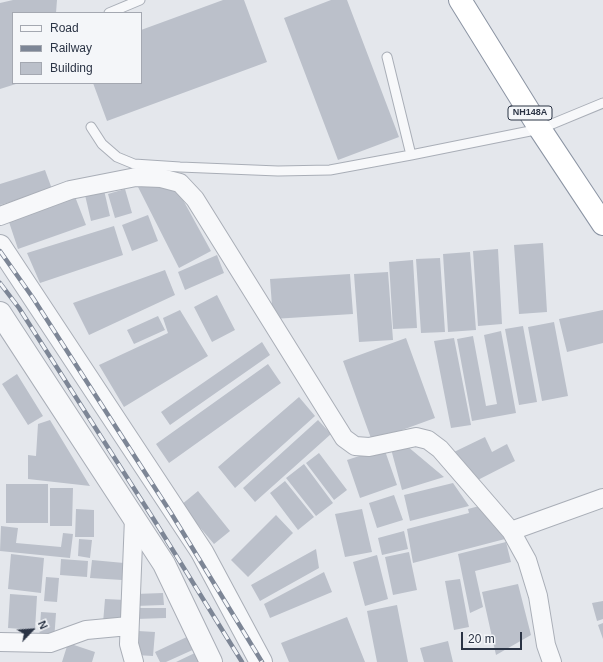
<!DOCTYPE html>
<style>
body{margin:0}
#map{position:relative;width:603px;height:662px;overflow:hidden;background:#e4e7ec;font-family:Helvetica,sans-serif}
canvas{display:block}
.legend{position:absolute;left:12px;top:12px;width:130px;height:72px;box-sizing:border-box;background:#f4f6f9;border:1px solid #a4a8b1;margin:0;padding:5px 7px;list-style:none;font-size:12px;color:#2b3445}
.legend li{display:flex;align-items:center;gap:8px;height:20px}
.legend b{width:20px;border:1px solid #a4a8b1}
.north{position:absolute;left:12px;top:610px;width:40px;height:40px;-webkit-text-stroke:3px #f4f6f9;paint-order:stroke;rotate:65deg;font-size:11px;font-weight:700;line-height:16px;text-align:center;color:#2b3445}
.north::after{content:'';display:block;margin:auto;width:14px;height:18px;background:#2b3445;clip-path:polygon(50% 0,100% 100%,50% 72%,0 100%)}
.scale{position:absolute;left:461px;top:632px;width:61px;height:18px;box-sizing:border-box;border:2px solid #2b3445;border-top:0;padding-left:5px;font-size:12px;line-height:14px;white-space:nowrap;color:#2b3445;-webkit-text-stroke:3px #f4f6f9;paint-order:stroke}
</style>
<div id="map">
<canvas width="603" height="662"></canvas>
<ul class="legend">
<li><b style="height:5px;background:#f7f8fa"></b>Road</li>
<li><b style="height:5px;background:#7d8696"></b>Railway</li>
<li><b style="height:11px;background:#bbc0ca"></b>Building</li>
</ul>
<div class="north">N</div>
<div class="scale">20 m</div>
</div>
<script>
const context = document.querySelector('canvas').getContext('2d');
context.lineJoin = 'round';
function paint(path, color) {
  context.fillStyle = color;
  context.fill(path, 'evenodd');
}
function strokePath(path, color, width, dash) {
  context.strokeStyle = color;
  context.lineWidth = width;
  context.lineCap = dash ? 'butt' : 'round';
  context.setLineDash(dash || []);
  context.stroke(path);
}
function write(font, color, halo, rows, align = 'center') {
  context.font = font + ' Helvetica,sans-serif';
  context.lineWidth = 3.5;
  context.setLineDash([]);
  context.textBaseline = 'middle';
  context.strokeStyle = halo;
  context.fillStyle = color;
  for (const [text, x, y, turn = 0] of rows) {
    context.save();
    context.translate(x, y);
    context.rotate((+turn || 0) * Math.PI / 180);
    context.textAlign = isNaN(turn) ? turn : align;
    if (halo) context.strokeText(text, 0, 0);
    context.fillText(text, 0, 0);
    context.restore();
  }
}
const building = new Path2D(`
 M13 0H57L56 13H13V83H19L0 89V3Z
 M223 0H244L267 62 107 121 93 83H141V30Z
 M331 0H347L399 137 338 160 284 18Z
 M45 170 52 189 0 205V184Z
 M138 187H176L211 251 179 268Z
 M125 189 132 213 115 218 108 194Z
 M104 190 110 216 91 221 85 195Z
 M74 194 86 225 18 249 7 216Z
 M148 215 158 241 132 251 122 225Z
 M114 226 123 255 40 283 27 253Z
 M543 243 547 312 519 314 514 245Z
 M498 249 502 324 478 326 473 251Z
 M470 252 476 330 448 332 443 254Z
 M217 255 224 273 185 290 178 272Z
 M440 258 445 332 421 333 416 259Z
 M413 260 417 328 393 329 389 262Z
 M165 270 175 295 89 335 73 303Z
 M388 272 393 340 359 342 354 274Z
 M350 274 353 314 273 319 270 279Z
 M217 295 235 330 212 342 194 307Z
 M180 310 208 356 124 407 99 365 168 333 163 318Z
 M603 310V343L567 352 559 319Z
 M158 316 165 330 134 344 127 330Z
 M554 322 568 396 542 401 528 327Z
 M523 326 537 402 519 405 505 329Z
 M501 331 516 413 472 421 457 339 473 336 486 406 497 404 484 335Z
 M406 338 435 418 372 441 343 361Z
 M454 338 471 425 451 428 434 341Z
 M262 342 270 355 170 425 161 412Z
 M268 364 281 383 169 463 156 444Z
 M17 374 43 416 28 425 2 384Z
 M299 397 315 416 235 488 218 467Z
 M50 420 90 486 28 479V455L36 456 38 424Z
 M318 420 331 434 255 502 243 488Z
 M485 437 492 452 507 444 515 461 470 484 454 452Z
 M407 446 444 477 402 490 391 449Z
 M384 448 397 485 360 498 347 460Z
 M319 453 347 490 334 500 306 463Z
 M304 464 333 503 316 516 286 478Z
 M285 481 314 517 298 530 270 493Z
 M453 483 469 506 410 521 404 495Z
 M6 484H48V523H6Z
 M50 488H73L72 526H50Z
 M198 491 230 531 214 544 181 505Z
 M394 495 403 520 377 528 369 503Z
 M483 505 505 539 413 563 407 529 469 513 468 509Z
 M76 509 94 510V537H75Z
 M362 509 372 552 345 557 335 514Z
 M276 515 293 533 248 577 231 560Z
 M1 526 18 528 16 543 61 547 63 533 73 534 70 558 0 551Z
 M404 531 408 549 382 555 378 538Z
 M79 539 92 540 90 558 78 556Z
 M506 542 511 562 475 571 483 607 470 613 458 554Z
 M316 549 319 568 260 601 251 585Z
 M409 552 417 590 393 595 385 557Z
 M11 554 44 558 41 593 8 589Z
 M377 555 388 599 365 606 353 562Z
 M61 559 88 561 87 577 60 575Z
 M92 560 124 563 122 580 90 578Z
 M324 572 332 592 270 618 264 604Z
 M46 577 59 578 57 602 44 601Z
 M460 579 469 627 454 630 445 581Z
 M518 584 531 635 496 655 482 592Z
 M163 593 164 605 135 606V594Z
 M10 594 37 596 35 630 8 628Z
 M105 599 126 600 124 625 103 623Z
 M603 601V619L597 621 592 603Z
 M397 605 408 662H377L367 611Z
 M136 608H166V618L136 619Z
 M41 612 56 613 54 641 39 640Z
 M347 617 365 662H289L281 643Z
 M603 623V639L598 625Z
 M138 631 155 632 153 656 136 655Z
 M191 635 197 648 166 662H160L155 652Z
 M448 641 453 662H424L420 648Z
 M68 643 95 652 92 662H62Z
 M199 651 203 662H176Z`);
const service = new Path2D(`
 M109 13 140 0
 M387 57 411 155
 M91 127 102 144 117 157 134 164 180 167 278 171 330 170 411 155 540 129 603 103`);
const minor = new Path2D(`
 M0 216 70 190 136 177 161 178 180 183 195 199 344 438 355 446 369 447 416 437 428 440 440 449 511 531 603 498
 M134 518 129 644 134 662
 M511 531 527 560 538 596 546 645 552 662
 M0 642 50 643 86 630 129 626`);
const tertiary = new Path2D(`
 M0 246 202 552 261 662
 M0 313 164 564 211 662`);
const trunk = new Path2D(`
 M460 0 540 129 603 224`);
const rail = new Path2D(`
 M0 251 33 298 171 513 262 662
 M0 283 19 308 156 523 242 662`);
const shields = [
 [530,113,44]
];
const shieldNames = [
 ["NH148A",530,113]
];
paint(building, '#bbc0ca');
strokePath(service, '#a9aeb7', 11);
strokePath(minor, '#a9aeb7', 20);
strokePath(tertiary, '#a9aeb7', 24);
strokePath(trunk, '#8b94a3', 24);
strokePath(service, '#f7f8fa', 9);
strokePath(minor, '#f7f8fa', 18);
strokePath(tertiary, '#f7f8fa', 22);
strokePath(trunk, '#fff', 22);
strokePath(rail, '#7d8696', 4.5);
strokePath(rail, '#f4f6f9', 3, [9]);
for (const [x, y, w] of shields) {
  const box = new Path2D();
  box.roundRect(x - w / 2, y - 7, w, 14, 3);
  context.fillStyle = '#f4f6f9';
  context.fill(box);
  strokePath(box, '#2b3445', 1);
}
write('bold 9px', '#2b3445', null, shieldNames);
</script>
